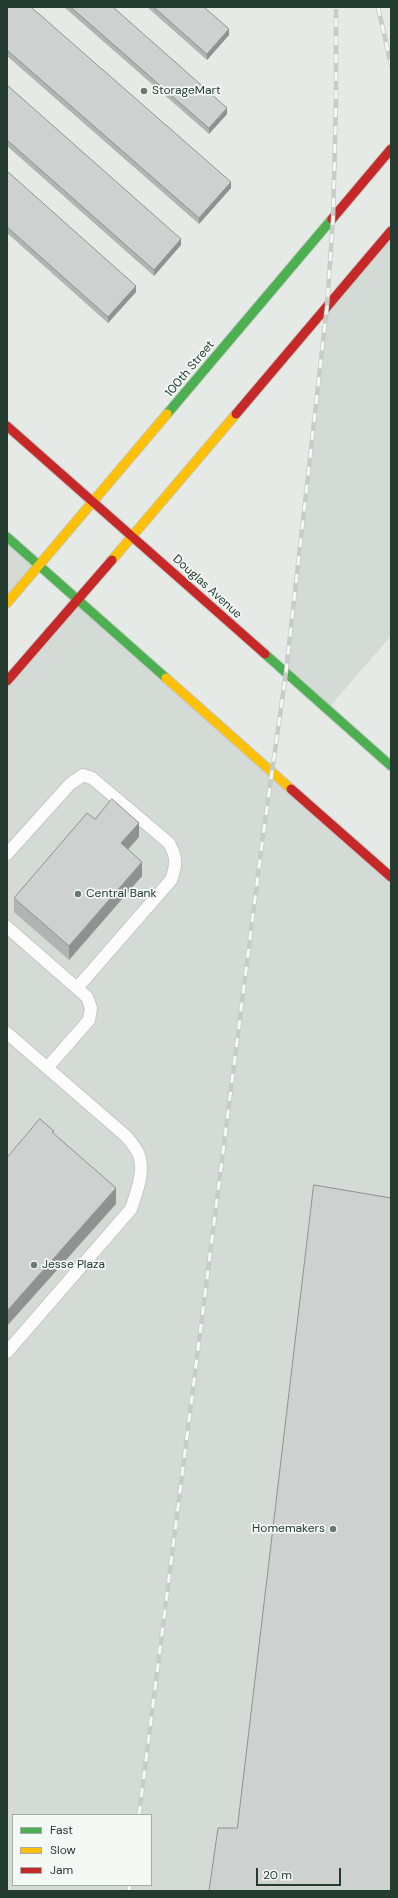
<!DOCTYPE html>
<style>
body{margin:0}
#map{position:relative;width:398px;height:1898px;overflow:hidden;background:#e6eae7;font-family:"DM Sans",sans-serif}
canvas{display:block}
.frame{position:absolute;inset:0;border:8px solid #243c30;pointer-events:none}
.legend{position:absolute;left:12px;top:1814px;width:140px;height:72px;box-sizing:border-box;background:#f4f9f5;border:1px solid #a1ada6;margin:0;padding:5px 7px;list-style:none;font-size:12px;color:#243c30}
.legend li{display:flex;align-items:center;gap:8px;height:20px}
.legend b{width:20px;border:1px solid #a1ada6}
.scale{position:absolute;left:256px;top:1868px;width:85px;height:18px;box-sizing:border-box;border:2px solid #243c30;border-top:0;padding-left:5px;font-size:12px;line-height:14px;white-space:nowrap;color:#243c30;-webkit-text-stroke:3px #f4f9f5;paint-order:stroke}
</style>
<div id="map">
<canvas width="398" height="1898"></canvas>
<div class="frame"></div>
<ul class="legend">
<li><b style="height:5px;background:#4caf50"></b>Fast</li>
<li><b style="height:5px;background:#ffc107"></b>Slow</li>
<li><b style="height:5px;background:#c62828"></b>Jam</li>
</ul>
<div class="scale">20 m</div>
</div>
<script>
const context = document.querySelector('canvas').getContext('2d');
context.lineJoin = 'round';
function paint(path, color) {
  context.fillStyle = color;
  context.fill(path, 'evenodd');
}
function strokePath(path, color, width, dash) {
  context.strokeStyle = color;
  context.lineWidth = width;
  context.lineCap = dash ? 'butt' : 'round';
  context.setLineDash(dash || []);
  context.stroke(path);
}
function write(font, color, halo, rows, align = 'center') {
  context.font = font + ' "DM Sans",sans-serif';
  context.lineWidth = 3.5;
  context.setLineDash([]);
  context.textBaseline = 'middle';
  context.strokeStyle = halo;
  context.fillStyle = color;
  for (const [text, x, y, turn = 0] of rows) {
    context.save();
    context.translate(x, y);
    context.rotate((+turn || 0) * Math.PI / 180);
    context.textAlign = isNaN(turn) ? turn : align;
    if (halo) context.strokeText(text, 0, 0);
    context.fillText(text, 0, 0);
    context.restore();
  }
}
const built = new Path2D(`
 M391 231V636L327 710 286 672 327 306Z
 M7 537 38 566 7 603Z
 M78 601 391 877V1891H7V681ZM13 1815H151V1885H13Z`);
const lane = new Path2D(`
 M7 854 70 784 83 775 92 778 169 843C177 858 177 863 171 880L77 988
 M7 927 87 997 91 1008 89 1020 47 1068
 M7 1033 127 1137C131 1142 137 1149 139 1155 145 1172 136 1194 131 1209L7 1352`);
const fast = new Path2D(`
 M167 414 332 219
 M7 537 166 678
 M265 654 391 766`);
const slow = new Path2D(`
 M112 560 236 414
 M7 603 167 414
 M166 678 291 789`);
const jam = new Path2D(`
 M332 219 391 149
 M236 414 391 231
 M7 426 265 654
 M7 681 112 560
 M291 789 391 877`);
const rail = new Path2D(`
 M378 7 391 65
 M139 1815 263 836 286 672 327 306 333 219 336 101V7
 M129 1891 130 1885`);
const wall = new Path2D(`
 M7 7 231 188 199 224 7 56Z
 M64 7H113L227 114 209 134Z
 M147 7H204L229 35 207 60Z
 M7 85 181 245 154 276 7 146Z
 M7 171 136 292 108 323 7 233Z
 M95 819 139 837 128 849 142 876 69 960 14 912V898Z`);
const shadedWall = new Path2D(`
 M229 29V35L207 60V54Z
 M227 108V114L209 134V128Z
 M231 182V188L199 224V218Z
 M181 239V245L154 276V270Z
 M136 286V292L108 323V317Z
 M139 823V837L121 857V843Z
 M142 862V876L69 960V946Z
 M116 1188V1204L7 1326V1311Z`);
const building = new Path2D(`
 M7 7H31L231 182 199 218 7 50Z
 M71 7H113L227 108 209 128Z
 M154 7H204L229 29 207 54Z
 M7 85 181 239 154 270 7 140Z
 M7 171 136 286 108 317 7 227Z
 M112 799 139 823 121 843 142 862 69 946 14 898 87 813 95 819Z
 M40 1119 54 1131 52 1132 116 1188 7 1311V1158Z
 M314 1185 391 1198V1891H209L218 1828H237Z`);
const markers = [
 [144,91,4,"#687970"],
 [78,894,4,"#687970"],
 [34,1265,4,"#687970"],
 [333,1529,4,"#687970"]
];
const poiNames = [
 ["StorageMart",152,91],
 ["Central Bank",86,894],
 ["Jesse Plaza",42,1265],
 ["Homemakers",325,1529,"right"]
];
const streetNames = [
 ["100th Street",190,369,-50],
 ["Douglas Avenue",207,587,42]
];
paint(built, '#d4dbd6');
strokePath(lane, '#c3c7c4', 14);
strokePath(fast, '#c2c8c4', 11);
strokePath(slow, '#c2c8c4', 11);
strokePath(jam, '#c2c8c4', 11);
strokePath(lane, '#fbfcfb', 12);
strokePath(fast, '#4caf50', 9);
strokePath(slow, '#ffc107', 9);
strokePath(jam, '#c62828', 9);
strokePath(rail, '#c7cbc9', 4.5);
strokePath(rail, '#f4f9f5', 3, [9]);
paint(wall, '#b0b4b2');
paint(shadedWall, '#909291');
paint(building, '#cdd1cf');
strokePath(building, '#909291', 1);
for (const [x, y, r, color] of markers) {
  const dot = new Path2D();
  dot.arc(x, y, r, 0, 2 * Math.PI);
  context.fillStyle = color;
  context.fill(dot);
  strokePath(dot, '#f4f9f5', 1.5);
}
write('12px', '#243c30', '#f4f9f5', poiNames, 'left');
write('12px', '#243c30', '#f4f9f5', streetNames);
</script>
